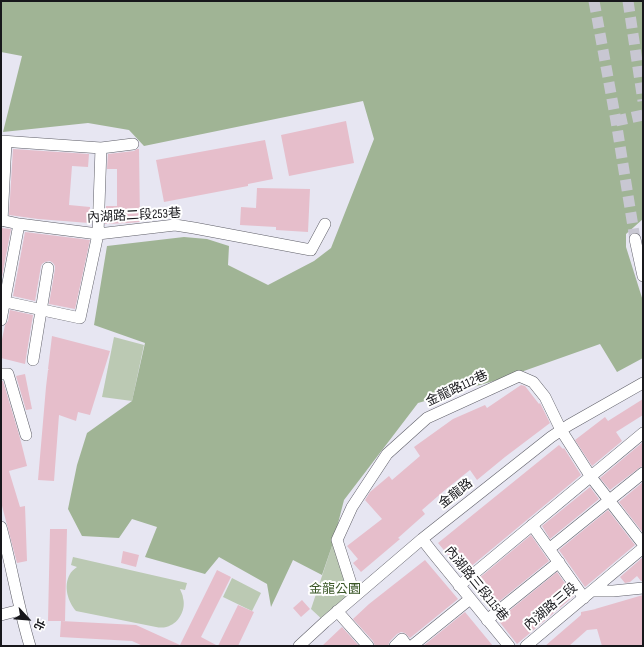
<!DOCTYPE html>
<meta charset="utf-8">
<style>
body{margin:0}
#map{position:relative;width:644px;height:647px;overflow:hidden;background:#e7e6f2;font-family:"Sofia Sans Condensed","Noto Sans TC",sans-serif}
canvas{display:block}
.frame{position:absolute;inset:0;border:2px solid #17171b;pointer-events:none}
.north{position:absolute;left:8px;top:599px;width:40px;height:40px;-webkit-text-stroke:3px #fff;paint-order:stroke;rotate:116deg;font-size:11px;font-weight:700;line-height:16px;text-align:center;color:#17171b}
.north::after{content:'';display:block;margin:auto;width:14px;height:18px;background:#17171b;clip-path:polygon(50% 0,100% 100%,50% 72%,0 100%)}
</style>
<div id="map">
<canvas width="644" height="647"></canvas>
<div class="frame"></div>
<div class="north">北</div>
</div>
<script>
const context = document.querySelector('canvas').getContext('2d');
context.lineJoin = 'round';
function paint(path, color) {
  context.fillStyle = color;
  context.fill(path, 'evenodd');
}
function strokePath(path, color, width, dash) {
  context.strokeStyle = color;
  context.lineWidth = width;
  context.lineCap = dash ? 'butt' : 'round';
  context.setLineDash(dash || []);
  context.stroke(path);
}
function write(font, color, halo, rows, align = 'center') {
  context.font = font + ' "Sofia Sans Condensed","Noto Sans TC",sans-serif';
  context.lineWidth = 4;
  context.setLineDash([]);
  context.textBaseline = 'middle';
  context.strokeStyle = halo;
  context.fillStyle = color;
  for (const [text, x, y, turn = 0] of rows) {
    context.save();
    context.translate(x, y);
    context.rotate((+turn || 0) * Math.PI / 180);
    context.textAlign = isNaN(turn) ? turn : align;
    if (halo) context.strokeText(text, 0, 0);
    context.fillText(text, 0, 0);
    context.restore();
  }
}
const green = new Path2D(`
 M114 337 144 345 132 401 102 397Z
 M333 543 355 596 325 622 311 609Z
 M73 557 187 583 185 590 180 589C181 592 183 595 183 598 186 608 180 621 171 625 166 628 161 628 156 627L76 611C68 602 63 586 70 574 71 572 74 569 77 567L71 565Z
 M232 578 261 593 252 611 223 597Z`);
const forest = new Path2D(`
 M1 1H643V219L626 234V247L643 301V358L617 372 600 344 504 378 418 403 344 500 333 543 322 575 293 560 271 607 267 584 219 557 205 574 145 557 157 527 132 519 119 538 82 536 68 509 77 465 87 433 132 401 145 343 94 325 107 246 184 237 207 239 229 246 228 265 268 285 314 261 331 248 374 139 363 101 144 146 129 130 88 123 3 132 22 56 1 52Z`);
const building = new Path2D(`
 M346 121 354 163 289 176 281 135Z
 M265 140 273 179 248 184V186L164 202 156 160Z
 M13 149 89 154 88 167 72 166 69 205 90 207 89 223 38 219 9 215Z
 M137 149H139L140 222 128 223 105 224 106 206H117V169H107L108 154 134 151Z
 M257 188 310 189 308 232 276 230V227L240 225 241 207 256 208Z
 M1 228 11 229 1 282Z
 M25 232 90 240 75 309 49 304 55 269V266L53 263 50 261 45 262 42 264 41 266 35 301 13 296Z
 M10 310 33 315 25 364 1 358V344L5 325 8 321Z
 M52 336 110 351 90 415 78 412 76 421 59 415 54 481 38 480 46 387 48 370H49L48 369Z
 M25 374 32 409 26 410 16 376Z
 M1 381H3L20 438 27 466 9 471 20 507 25 506 27 561 17 563 1 502Z
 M521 385 525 386 539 404 540 403 550 423 505 457 477 480 470 470 445 490 422 510 425 514 398 538 400 539 361 572 353 563 358 559 347 546 382 519 365 500 370 492 389 476 392 480 420 456 414 447 453 419 485 405 487 408Z
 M643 399V415L616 432 622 441 592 466 575 440 605 417 608 421Z
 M643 442V466L639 468 610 490 600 478Z
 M559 445 563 449 564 448 581 475 463 573 438 543Z
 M643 482V533L619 502Z
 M590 487 599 499 550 539 542 526Z
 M608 510 635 545 585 587 559 550Z
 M50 529H67L65 621H61L136 625 180 645 217 570 231 577 201 637 218 646 238 605 254 612 238 646H143L132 641 60 637 61 621H48Z
 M531 535 549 561 491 608 472 584Z
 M123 551 139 555 136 567 121 563Z
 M643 557V581H641L637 576 630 582 625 583 620 577Z
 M425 560 458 599 410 638 405 633 401 632 397 634 390 641 388 646H375L373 641 353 619 369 604Z
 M557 572 574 596 517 644 498 620Z
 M643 595V645L638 646H602L597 629 587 630 569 646H545L581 615V612L596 609H595Z
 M302 600 310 609 301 617 293 608Z
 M465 612 493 646H423Z
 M342 627 359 646H322Z`);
const minorTunnel = new Path2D(`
 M594 1 616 121 635 239
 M628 1 643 101
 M616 121 643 115`);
const minor = new Path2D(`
 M1 141 101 148 133 144
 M1 220 19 224 98 234 175 225 194 228 311 250 325 224
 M2 221 6 142
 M635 239 643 276
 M1 301 80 318 98 234 101 148
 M1 320 19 224
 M33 360 48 268
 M1 374H8L26 435
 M532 525 584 598
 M1 527C12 567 18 607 30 646
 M422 539 433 553 509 646
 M549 549 643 473
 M459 586 643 433
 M592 591H613L643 588
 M355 596 337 540 352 507 387 454 427 418 519 376 533 382 545 397 561 430 591 477 643 544
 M337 611 368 646
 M1 615 20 610
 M487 620 559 562
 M299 646 325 622 422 539 551 437 569 425 643 383
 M395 646 402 639 407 646
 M412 646 470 599
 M526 646 643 548`);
const streetNames = [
 ["內湖路二段253巷",134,216,-3],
 ["金龍路112巷",457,389,-25],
 ["金龍路",456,494,-38],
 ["內湖路三段115巷",476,584,51],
 ["內湖路三段",551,607,-40]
];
const parkNames = [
 ["金龍公園",335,590]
];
paint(green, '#bbc9b3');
paint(forest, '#a0b495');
paint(building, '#e6becb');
strokePath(minorTunnel, '#c8c7d2', 11, [11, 5.5]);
strokePath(minor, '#5f5f68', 12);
strokePath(minor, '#fff', 11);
write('13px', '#17171b', '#fff', streetNames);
write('13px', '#3b5728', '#fff', parkNames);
</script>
